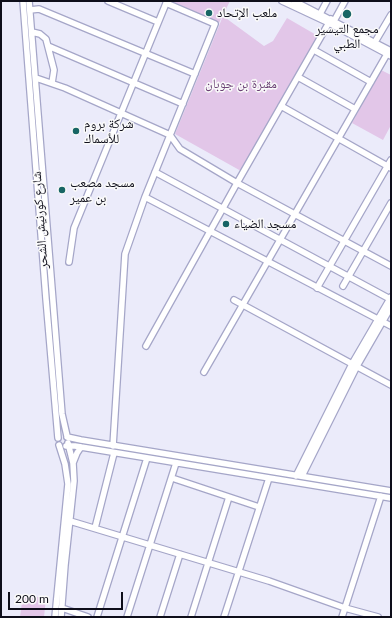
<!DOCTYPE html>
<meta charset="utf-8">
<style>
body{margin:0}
#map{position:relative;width:392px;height:618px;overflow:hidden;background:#ebebfa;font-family:Lato,sans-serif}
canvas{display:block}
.frame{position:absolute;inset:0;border:2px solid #0e0e1a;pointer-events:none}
.scale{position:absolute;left:8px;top:592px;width:115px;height:18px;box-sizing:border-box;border:2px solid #0e0e1a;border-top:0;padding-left:5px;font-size:12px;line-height:14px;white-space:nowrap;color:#0e0e1a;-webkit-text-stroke:3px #fafafa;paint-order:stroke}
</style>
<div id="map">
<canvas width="392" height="618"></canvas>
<div class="frame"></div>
<div class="scale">200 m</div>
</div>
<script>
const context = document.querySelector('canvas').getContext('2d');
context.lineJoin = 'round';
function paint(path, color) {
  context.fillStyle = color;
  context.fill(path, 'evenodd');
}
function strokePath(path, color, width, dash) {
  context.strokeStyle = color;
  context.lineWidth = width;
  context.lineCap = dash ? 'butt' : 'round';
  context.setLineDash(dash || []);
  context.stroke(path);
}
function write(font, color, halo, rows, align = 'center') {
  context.font = font + ' Lato,"Noto Naskh Arabic",sans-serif';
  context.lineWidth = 3;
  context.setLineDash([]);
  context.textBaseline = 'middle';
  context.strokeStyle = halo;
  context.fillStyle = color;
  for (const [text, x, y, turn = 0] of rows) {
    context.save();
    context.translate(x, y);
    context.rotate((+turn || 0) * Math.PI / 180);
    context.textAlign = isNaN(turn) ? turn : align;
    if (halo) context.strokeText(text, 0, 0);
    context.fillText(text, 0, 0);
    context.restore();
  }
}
const green = new Path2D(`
 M170 1H230L219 23 169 2Z
 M223 16 264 46 273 41 287 18 318 36 241 171 175 134Z
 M381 70 391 75V125L383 140 352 123Z
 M23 595 46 598 44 617H20Z`);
const minor = new Path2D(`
 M23 1 46 299 58 438
 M29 1 62 414 67 436
 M108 1 158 22
 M282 1 329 23 391 56
 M294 1 391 51
 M30 10 39 9 195 74
 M320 14 327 1
 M334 21 345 1
 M32 32 40 34 46 39 54 70 52 83
 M375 42 391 15
 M48 46 183 104
 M314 50 371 82
 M298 77 355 109
 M36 78 65 88 170 135 180 149 237 183 391 266
 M281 106 391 168
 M155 172 390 299
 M145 197 391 326
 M69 262 74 228 167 1
 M343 286 391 203
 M317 288 391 160
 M234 300 391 385
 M146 346 237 183 331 19
 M204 372 387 54
 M67 437 81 440 391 491
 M66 446H75L391 498
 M113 446 125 254 145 197 215 24 166 3
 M73 463 77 453 81 447
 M296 476 352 364 391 297
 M302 476 357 366 391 307
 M172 478 259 507
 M70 521 269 581 345 608 378 617
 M95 528 114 453
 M62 608 88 617
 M55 617 68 484 65 464 59 445
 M61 617 65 565 74 481 73 463 68 443
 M97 617 147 458
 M127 617 176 463
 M160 617 180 554
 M191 617 229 497
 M224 617 269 478
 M342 617 381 496`);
const markers = [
 [209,13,4,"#176564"],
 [347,14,5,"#176564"],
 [76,131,4,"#176564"],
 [62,190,4,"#176564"],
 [226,224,4,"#176564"]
];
const poiNames = [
 ["ملعب الإتحاد",217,13],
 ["مجمع التيسير",347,29,"center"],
 ["الطبي",347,44,"center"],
 ["شركة بروم",84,124],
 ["للأسماك",84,139],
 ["مسجد مصعب",70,183],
 ["بن عمير",70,198],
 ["مسجد الضياء",234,224]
];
const parkNames = [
 ["مقبرة بن جوبان",241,84]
];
const streetNames = [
 ["شارع كورنيش الشحر",40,220,-94]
];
paint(green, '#e2c6e8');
strokePath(minor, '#a5a6c8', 8);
strokePath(minor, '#fff', 5.5);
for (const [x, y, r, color] of markers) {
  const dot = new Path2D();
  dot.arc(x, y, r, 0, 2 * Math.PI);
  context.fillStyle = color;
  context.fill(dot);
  strokePath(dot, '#fafafa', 1.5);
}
write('13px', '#0e0e1a', '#fafafa', poiNames, 'left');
write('13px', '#6a4074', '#fafafa', parkNames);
write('13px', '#0e0e1a', '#fafafa', streetNames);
</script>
